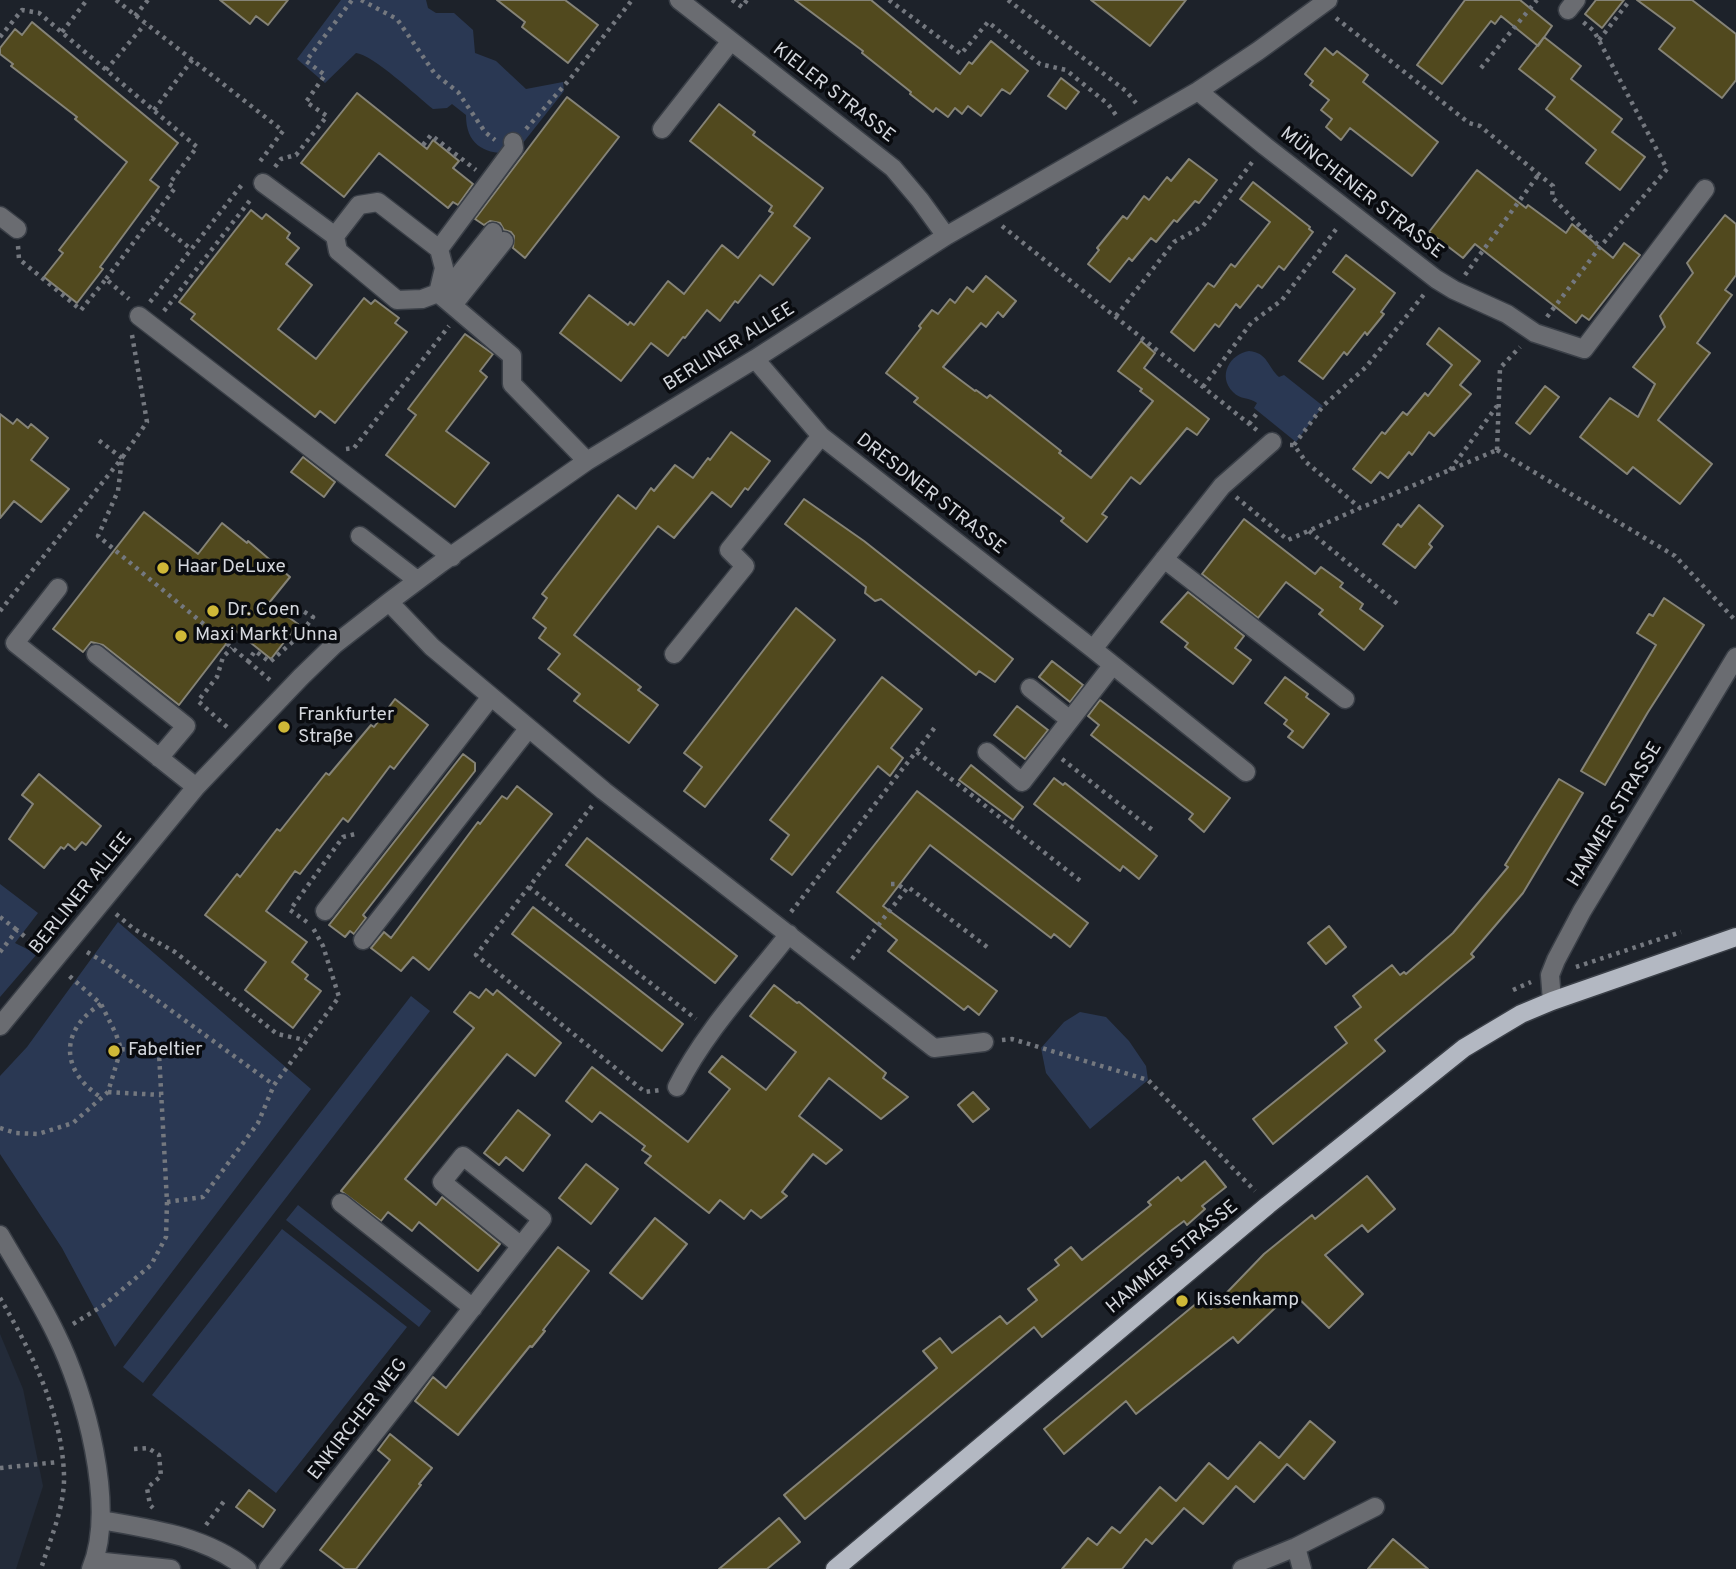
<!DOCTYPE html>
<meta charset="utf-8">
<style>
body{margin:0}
canvas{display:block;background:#1d222a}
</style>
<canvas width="1736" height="1569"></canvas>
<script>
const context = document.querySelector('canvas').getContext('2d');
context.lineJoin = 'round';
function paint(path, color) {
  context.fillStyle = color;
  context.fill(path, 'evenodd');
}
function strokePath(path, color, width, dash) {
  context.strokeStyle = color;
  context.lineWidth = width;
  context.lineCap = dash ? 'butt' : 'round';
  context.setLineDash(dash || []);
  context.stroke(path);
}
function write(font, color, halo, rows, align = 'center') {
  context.font = font + ' Overpass,sans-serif';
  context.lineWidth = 7;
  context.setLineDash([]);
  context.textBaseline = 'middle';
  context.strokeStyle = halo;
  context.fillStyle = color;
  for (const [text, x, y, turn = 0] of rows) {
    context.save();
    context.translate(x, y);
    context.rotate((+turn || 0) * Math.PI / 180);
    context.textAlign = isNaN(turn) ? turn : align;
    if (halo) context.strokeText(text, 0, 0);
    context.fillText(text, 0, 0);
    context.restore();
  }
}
const built = new Path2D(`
 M0 1334 23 1389 43 1486 16 1569H0Z`);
const green = new Path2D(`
 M341 0H426L428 8 436 13H454L473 30 475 53 496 61 526 89 563 82 564 91 515 153C487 155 466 147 466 115L452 104 447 108 433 109C418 97 372 54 356 53L325 83 297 59Z
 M1249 351C1268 353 1267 366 1279 377L1284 375 1323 406 1296 442 1254 408 1257 403C1250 397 1240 400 1233 392 1217 376 1230 354 1249 351Z
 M0 884 38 913 15 943 37 954 0 997Z
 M118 922 311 1089 115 1347 62 1248 0 1154V1076L27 1047Z
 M411 996 430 1011 143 1383 123 1367Z
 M1080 1012 1106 1017 1129 1041 1146 1066 1148 1080 1090 1129 1046 1073 1041 1048 1064 1022Z
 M298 1205 431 1311 419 1327 286 1220Z
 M282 1229 407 1327 276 1493 152 1395Z`);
const building = new Path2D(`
 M220 0H288L268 25 256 16 250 24Z
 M497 0H565L598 25 568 63 522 27 525 22Z
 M795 0H871L960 74 969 62 972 64 991 41 1028 71 1010 94 1002 89 981 116 968 106 962 114 955 108 948 117 936 108 933 112 910 94 911 92 862 53 863 51Z
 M1091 0H1186L1150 46Z
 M1465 0H1520L1552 26 1538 46 1501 16 1495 24 1491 21 1442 84 1417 65Z
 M1596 0H1624L1602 28 1585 14Z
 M1637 0H1692L1736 34V80L1722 98 1659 49 1675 28Z
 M32 22 178 143 150 180 159 187 100 267 103 269 77 303 44 277 63 253 59 250 127 162 75 119 77 117 11 66 13 64 0 54V48L15 29 22 35Z
 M1544 37 1581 66 1571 79 1622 119 1612 132 1645 157 1620 190 1586 163 1596 150 1546 109 1555 97 1519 69Z
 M1325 48 1333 55 1337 51 1368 75 1363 82 1438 142 1412 176 1350 128 1341 140 1326 127 1332 119 1321 110 1329 100 1310 85 1313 81 1305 74Z
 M1061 78 1079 92 1066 109 1048 96Z
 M357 93 427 149 433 140 459 161 453 168 473 184 458 205 453 202 448 208 379 153 344 197 301 163Z
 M567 97 619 137 525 258 513 248 514 236 511 232 504 230 500 223 490 221 484 225 475 219Z
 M719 104 755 132 753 135 823 188 794 226 810 238 773 285 760 275 738 303 735 301 720 321 707 310 685 338 683 337 668 356 651 343 621 381 560 333 589 295 628 325 630 322 634 325 668 281 684 294 722 245 738 258 773 213 769 211 772 206 690 141Z
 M1189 159 1217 180 1199 203 1195 201 1177 222 1174 220 1156 242 1151 238 1132 261 1129 258 1110 282 1088 264 1099 250 1097 248 1123 216 1127 219 1144 196 1149 200 1167 177 1171 181Z
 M1477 170 1526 208 1528 205 1566 233 1572 224 1613 258 1624 243 1640 255 1589 320 1582 315 1576 323 1475 244 1463 258 1429 232Z
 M1253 182 1310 227 1309 229 1313 232 1284 270 1279 266 1262 288 1258 285 1240 308 1236 304 1219 327 1215 324 1194 351 1171 332 1208 283 1214 287 1231 264 1235 267 1270 222 1240 199Z
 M251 210 262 219 266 214 290 233 287 238 299 248 286 264 312 285 278 329 316 359 364 298 371 304 375 300 399 318 395 323 407 332 335 423 320 411 315 417 191 319 195 314 179 302Z
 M1725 215 1736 224V275L1725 290 1732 295 1697 343 1710 353 1658 420 1712 464 1680 504 1633 467 1627 474 1580 437 1610 398 1638 417 1655 384 1633 367 1665 327 1660 316 1693 273 1687 263Z
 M1346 255 1395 293 1381 312 1384 314 1367 335 1365 332 1347 355 1344 352 1323 379 1299 361 1355 289 1333 272Z
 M986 276 1016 301 1003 317 998 312 986 327 981 323 943 367 975 391 976 390 987 398 990 395 1061 451 1059 453 1091 478 1153 401 1140 391 1142 389 1118 371 1141 341 1155 353 1144 368 1209 419 1197 435 1187 428 1140 484 1131 477 1102 514 1107 517 1087 542 1061 521 1064 518 914 402 918 398 886 373 921 328 919 326 932 310 938 314 950 299 955 303 967 287 973 292Z
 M1439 328 1480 361 1460 385 1471 394 1434 436 1429 432 1412 455 1409 452 1388 478 1380 472 1371 483 1353 469 1382 432 1385 434 1403 412 1407 415 1425 393 1428 396 1452 365 1427 344Z
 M465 334 493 354 480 371 487 377 446 431 489 463 455 507 386 455 416 415 408 409Z
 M1545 386 1559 397 1530 434 1516 423Z
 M0 414 13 424 17 419 28 428 31 424 48 438 31 460 69 489 41 522 14 501 0 518Z
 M731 432 770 461 748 490 745 488 731 507 712 492 674 538 658 526 574 635 641 687 638 690 658 705 629 743 574 701 580 694 548 669 560 654 539 638 546 628 533 618 547 598 542 594 618 495 636 509 651 488 654 491 675 465 693 478 708 458 710 460Z
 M303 457 335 482 324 497 291 472Z
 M804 499 864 541 1013 659 995 682 979 671 976 675 881 599 875 601 865 593 866 587 785 524Z
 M1419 505 1443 526 1429 544 1432 547 1415 568 1383 544 1398 524 1401 527Z
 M144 512 198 554 222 523 247 543 248 541 290 577 269 603 298 624 271 659 236 631 179 705 103 645 91 642 83 652 53 629Z
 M1244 519 1315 574 1321 567 1343 583 1340 587 1363 604 1360 609 1383 626 1364 650 1319 614 1323 610 1286 582 1258 618 1202 574Z
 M1188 592 1244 636 1235 648 1251 660 1233 684 1185 647 1188 643 1161 622Z
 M1664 598 1704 625 1648 712 1605 785 1581 771 1656 645 1637 633 1649 614 1653 616Z
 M796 608 835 640 705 807 684 791 702 767 684 753Z
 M1052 661 1083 685 1070 702 1039 677Z
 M882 677 922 709 891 748 903 758 890 776 878 766 792 875 771 859 789 835 770 820Z
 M1285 677 1308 694 1306 697 1329 714 1303 748 1288 737 1293 731 1284 724 1287 720 1265 703Z
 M395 699 428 725 394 769 390 766 348 822 343 818 300 874 295 871 266 911 307 942 292 962 308 975 305 979 321 991 293 1028 245 990 266 962 205 915 237 874 240 877 277 829 280 831 326 773 329 775 371 725 374 727Z
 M1100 700 1230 798 1204 832 1189 819 1193 814 1091 735 1099 725 1088 716Z
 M1017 706 1048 730 1025 759 994 735Z
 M463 754 475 763V771L363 915 366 918 354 934 350 931 345 937 329 925Z
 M971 765 1023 807 1013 820 959 780Z
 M39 774 101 826 86 845 82 842 75 850 68 844 64 849 61 847 44 868 9 839 33 804 22 795Z
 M1054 778 1063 785 1065 783 1157 856 1139 879 1123 866 1120 871 1034 804Z
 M1559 779 1583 793 1523 893 1471 954 1474 957 1375 1040 1385 1051 1273 1144 1253 1119 1347 1043 1335 1027 1361 1007 1353 996 1392 965 1400 975 1404 972 1406 974 1453 933 1508 867 1505 865Z
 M517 786 552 814 429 970 413 957 401 971 371 948 384 932 391 938 478 822 480 824 502 796 507 799Z
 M917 791 1088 923 1070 947 1054 934 1051 938 930 845 883 906 997 991 979 1015 968 1006 964 1010 888 951 897 940 837 892Z
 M587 838 737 956 715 983 566 865Z
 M533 907 683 1024 662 1051 512 934Z
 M1329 926 1346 947 1326 964 1308 943Z
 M774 985 797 1003 799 1002 886 1073 883 1078 908 1097 881 1119 829 1078 799 1116 842 1150 826 1164 813 1154 782 1192 787 1196 761 1218 751 1210 744 1219 720 1200 709 1213 645 1163 651 1156 642 1150 645 1146 600 1112 592 1122 566 1101 592 1067 688 1142 730 1089 709 1072 722 1056 766 1090 796 1052 750 1016Z
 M486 989 493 995 497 990 561 1043 535 1076 507 1054 405 1179 436 1205 442 1197 500 1244 478 1271 419 1222 412 1231 388 1212 381 1221 341 1191 474 1028 454 1012 470 992 479 998Z
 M973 1092 989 1109 973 1122 958 1105Z
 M518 1110 550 1135 523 1171 506 1157 499 1165 484 1153Z
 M1205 1161 1226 1187 1202 1206 1205 1209 1187 1225 1184 1221 1172 1230 1042 1337 1034 1327 805 1519 784 1495 937 1368 923 1351 940 1338 952 1353 1000 1316 1007 1324 1037 1300 1028 1289 1059 1265 1055 1260 1071 1247 1082 1260 1151 1205 1148 1202 1178 1177 1181 1181Z
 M586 1164 618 1189 591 1224 559 1198Z
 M1367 1176 1395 1209 1368 1232 1362 1225 1325 1255 1363 1294 1329 1328 1292 1292 1238 1343 1233 1337 1136 1414 1126 1401 1064 1454 1044 1429 1203 1298 1211 1309 1264 1254 1312 1215 1315 1219Z
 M655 1218 687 1244 642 1299 610 1273Z
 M558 1247 589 1271 543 1330 545 1331 532 1347 530 1346 458 1435 415 1401 433 1377 446 1388Z
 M1310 1421 1335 1442 1304 1479 1287 1464 1254 1502 1236 1486 1203 1524 1184 1508 1152 1544 1146 1539 1122 1569H1062L1088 1538 1097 1545 1112 1527 1120 1533 1160 1487 1176 1501 1209 1463 1228 1479 1260 1442 1279 1458Z
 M390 1434 432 1468 419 1484 421 1485 356 1569H345L320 1550 390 1460 378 1450Z
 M249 1490 275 1510 263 1527 236 1507Z
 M779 1518 800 1542 767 1569H719Z
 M1393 1539 1428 1569H1368Z`);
const path = new Path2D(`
 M116 0 283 131 258 164
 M361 0 397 19 435 74 458 92 485 132 495 140
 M732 0 742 7 747 0
 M889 0 961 54 988 22 1040 64 1066 70 1108 104 1116 115
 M1008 0 1126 91 1136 103
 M135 16 148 0
 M1336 18 1469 123 1480 126 1553 186 1552 197 1600 247
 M62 32 87 0
 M0 37 22 10 39 13 197 147 169 184 175 188 152 218
 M1599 40 1630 0
 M1481 68 1537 0
 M106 70 145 24
 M154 110 193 59
 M526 129 570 79 632 0
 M423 145 431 135 476 170
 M275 167 281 159 296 155 327 116 306 102 325 75 306 61 352 0
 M1002 226 1258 431
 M18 246 19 259 81 310 106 279 129 299
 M1465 275 1539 174
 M106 279 152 218 191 249
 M150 302 244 182
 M164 311 251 199
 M1116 316 1174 242 1203 226 1253 161
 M1547 317 1600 247 1667 169 1594 31 1582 21
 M132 335 147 422 122 458 118 491 98 536 248 661 255 651 270 662 299 636 313 617 301 610
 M1203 387 1251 323 1282 300 1337 228
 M1249 424 1258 412
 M1290 445H1294L1306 462 1360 508 1497 450
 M1294 445 1323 406 1366 367 1425 293
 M346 449 354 448 449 326
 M1497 450 1500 368 1520 347
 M1497 450 1675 556 1736 621
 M1450 470 1497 406
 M1236 497 1288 540 1360 508
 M1309 531 1399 605
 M0 611 122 458 97 439
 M248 661 271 681
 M227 727 198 701 217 677 223 657 232 648
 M917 752 1083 883
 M1062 759 1155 832
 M592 806 476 955 645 1092 660 1090
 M891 884H897L906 890
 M529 887 696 1019
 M791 912 936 726
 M116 914 134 929 175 952 277 1034 305 1040
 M0 917 17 930
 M307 922 290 910 343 837 359 833
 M0 952 17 930 38 948
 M87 952 107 964 274 1085
 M852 959 908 887 991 950
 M1576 967 1681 932
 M1513 990 1531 982
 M101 1004C58 1031 61 1072 102 1098
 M1002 1040 1012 1039 1148 1080 1255 1191
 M108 1092 161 1095
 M0 1128 16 1133 38 1134 73 1123 108 1092 121 1049 116 1034 101 1004 66 973
 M167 1202 203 1197 258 1123 274 1085 339 997 323 946 313 928
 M0 1298C31 1351 62 1412 64 1475 65 1507 50 1539 41 1569
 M73 1324 104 1305 151 1265 166 1237 167 1202 159 1053 121 1049
 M134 1449 148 1448 159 1455 161 1476 147 1488 150 1505 153 1508
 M0 1468 58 1462
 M206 1525 225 1500`);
const minor = new Path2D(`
 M679 0 893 168 920 200 946 236
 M1568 10 1576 0
 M1198 91 1265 146 1436 279 1454 290 1507 314 1535 333 1584 349 1705 189
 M662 129 731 41
 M263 183 335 236
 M378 202 439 249 444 268 438 293 422 299 397 300 338 251 335 236 359 205Z
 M0 216 17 229
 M439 249 514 148 513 142
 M438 293 512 356V384L587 461
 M442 296 493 232
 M453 305 504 241
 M139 316 452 557
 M755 359 821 436 1093 649 1246 772
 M360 536 417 580
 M1164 559 1345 699
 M58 588 15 643 196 787
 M389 602 432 647 604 791 934 1048 984 1042
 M1093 649 1222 486 1272 442
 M96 654 186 726 159 758
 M674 654 745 566 729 550 821 436
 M1030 688 1070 720
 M987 752 1022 782 1112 666
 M325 911 490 698
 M363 940 528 729
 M1552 1001 1550 975 1556 960 1582 911 1736 657
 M0 1026 196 787 301 677 334 645 389 602 441 563 587 461 755 359 946 236 1198 91 1258 51 1328 0
 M677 1087C705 1031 751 983 789 934
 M341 1203 473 1308
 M0 1235C19 1268 40 1300 56 1334 85 1392 117 1507 91 1569
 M101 1520C153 1529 205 1536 247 1569
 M1296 1547 1302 1569
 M95 1561 171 1569
 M268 1569 542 1219 463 1156 442 1182 521 1246
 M1242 1569 1296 1547 1375 1507`);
const major = new Path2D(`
 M835 1569 1268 1205 1464 1048 1521 1014 1552 1001 1736 937`);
const markers = [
 [163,568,7,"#cfb837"],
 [213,611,7,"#cfb837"],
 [181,636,7,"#cfb837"],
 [284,727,7,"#cfb837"],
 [114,1051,7,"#cfb837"],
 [1182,1301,7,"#cfb837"]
];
const streetNames = [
 ["KIELER STRASSE",833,94,38],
 ["MÜNCHENER STRASSE",1361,194,38],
 ["BERLINER ALLEE",730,348,-32],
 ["DRESDNER STRASSE",930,495,38],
 ["HAMMER STRASSE",1616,815,-59],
 ["BERLINER ALLEE",82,894,-51],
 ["HAMMER STRASSE",1173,1258,-40],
 ["ENKIRCHER WEG",359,1420,-52]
];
const poiNames = [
 ["Haar DeLuxe",177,568],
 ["Dr. Coen",227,611],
 ["Maxi Markt Unna",195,636],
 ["Frankfurter",298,716],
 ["Straße",298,738],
 ["Fabeltier",128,1051],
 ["Kissenkamp",1196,1301]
];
paint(built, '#232b39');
paint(green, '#2a3853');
paint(building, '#51491e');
strokePath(building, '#858377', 2);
strokePath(minor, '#3a3f47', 21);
strokePath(major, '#3a3f47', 21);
strokePath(path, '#74787f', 4.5, [3.5, 5]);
strokePath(minor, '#6a6c71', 18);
strokePath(major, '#b3b8c2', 18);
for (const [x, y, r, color] of markers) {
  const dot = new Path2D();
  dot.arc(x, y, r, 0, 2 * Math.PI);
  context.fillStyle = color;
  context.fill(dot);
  strokePath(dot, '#090b0f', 2.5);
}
write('19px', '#d4d7dd', '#090b0f', streetNames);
write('19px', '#d4d7dd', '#090b0f', poiNames, 'left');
</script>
